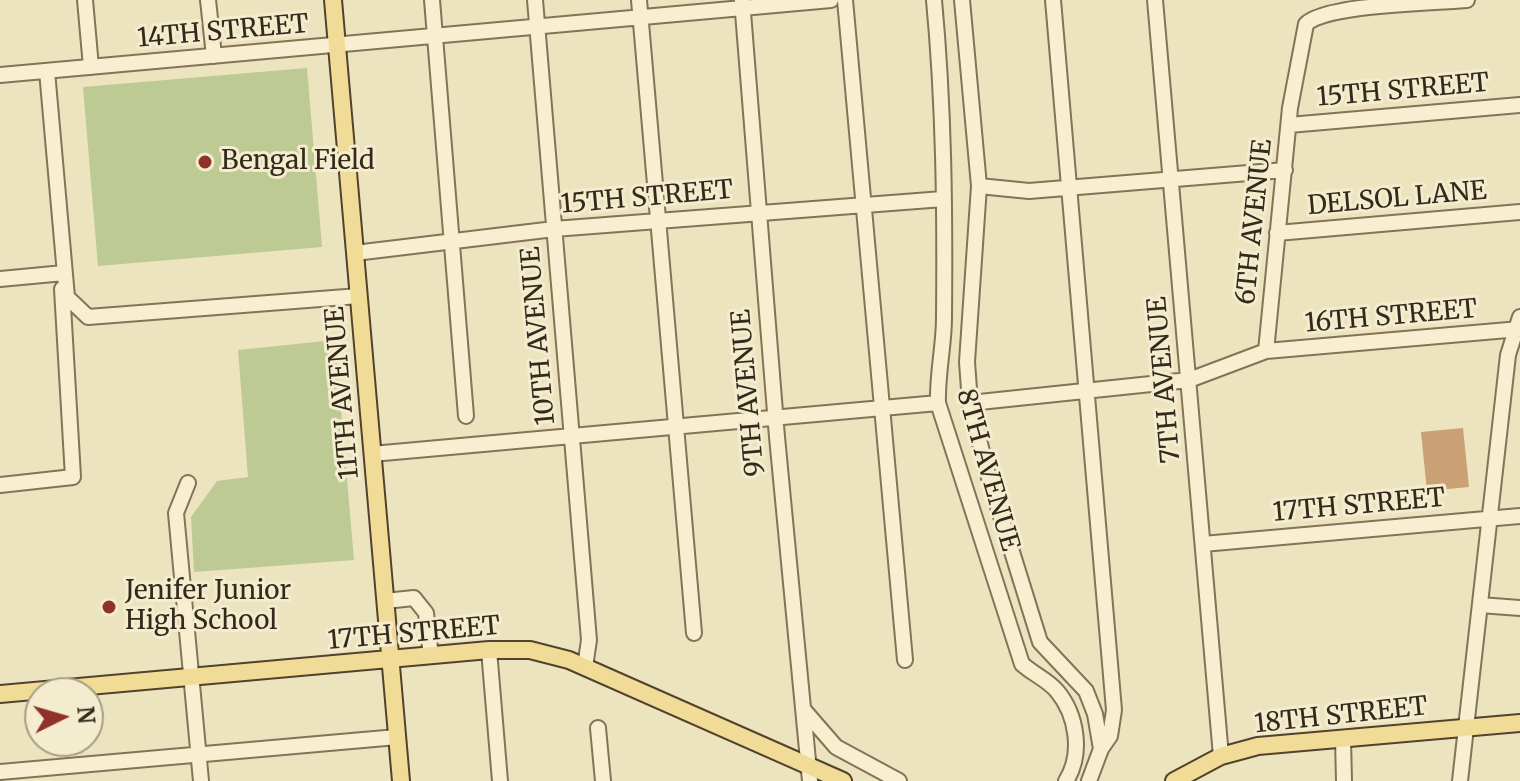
<!DOCTYPE html>
<style>
body{margin:0}
#map{position:relative;width:1520px;height:781px;overflow:hidden;background:#ece3bf;font-family:Merriweather,serif}
canvas{display:block}
.north{position:absolute;left:24px;top:677px;width:80px;height:80px;box-sizing:border-box;background:#f4ecce;border:2px solid #a79e87;border-radius:50%;rotate:85deg;font-size:22px;font-weight:700;line-height:32px;text-align:center;color:#342a1c}
.north::after{content:'';display:block;margin:auto;width:28px;height:36px;background:#91322a;clip-path:polygon(50% 0,100% 100%,50% 72%,0 100%)}
</style>
<div id="map">
<canvas width="1520" height="781"></canvas>
<div class="north">N</div>
</div>
<script>
const context = document.querySelector('canvas').getContext('2d');
context.lineJoin = 'round';
function paint(path, color) {
  context.fillStyle = color;
  context.fill(path, 'evenodd');
}
function strokePath(path, color, width, dash) {
  context.strokeStyle = color;
  context.lineWidth = width;
  context.lineCap = dash ? 'butt' : 'round';
  context.setLineDash(dash || []);
  context.stroke(path);
}
function write(font, color, halo, rows, align = 'center') {
  context.font = font + ' Merriweather,serif';
  context.lineWidth = 6;
  context.setLineDash([]);
  context.textBaseline = 'middle';
  context.strokeStyle = halo;
  context.fillStyle = color;
  for (const [text, x, y, turn = 0] of rows) {
    context.save();
    context.translate(x, y);
    context.rotate((+turn || 0) * Math.PI / 180);
    context.textAlign = isNaN(turn) ? turn : align;
    if (halo) context.strokeText(text, 0, 0);
    context.fillText(text, 0, 0);
    context.restore();
  }
}
const green = new Path2D(`
 M307 68 322 247 98 266 83 87Z
 M335 340 354 560 194 572 191 517 217 481 248 477 238 350Z`);
const building = new Path2D(`
 M1463 428 1469 487 1427 491 1421 432Z`);
const minor = new Path2D(`
 M85 0 91 67
 M208 0 214 56
 M432 0 466 416
 M535 0 589 640 585 667
 M639 0 694 633
 M742 0 777 437 810 781
 M845 0 905 660
 M934 0C944 106 945 212 944 318 944 346 937 374 938 403L1022 664C1033 674 1048 680 1057 691 1077 715 1083 754 1066 781
 M962 0 979 186 967 362 970 403 986 468 1040 642 1086 691 1095 714 1101 749 1089 781
 M1053 0 1114 710 1110 736 1101 749
 M1155 0 1221 756
 M47 71 67 297 88 317 359 296
 M0 75 831 0
 M1289 125 1520 105
 M979 186 1029 191 1285 170
 M1277 233 1520 212
 M355 253 554 229 943 199
 M0 279 64 273
 M1266 351 1290 108 1306 24C1327 4 1434 3 1467 0
 M970 403 1189 380 1266 351 1520 329
 M372 454 938 403
 M188 483 176 513 201 781
 M0 485 73 477 62 289
 M1203 544 1520 516
 M385 601 414 598 426 613 431 656
 M1480 605 1520 608
 M489 650 500 781
 M803 709 836 747 899 781
 M598 728 603 781
 M1343 739 1344 781
 M0 772 397 737
 M1460 781 1508 355 1520 317`);
const major = new Path2D(`
 M333 0 401 781
 M0 694 489 650H530L569 660 843 781
 M1174 781 1221 756 1258 746 1520 723`);
const markers = [
 [205,162,8,"#91322a"],
 [109,607,8,"#91322a"]
];
const streetNames = [
 ["14TH STREET",223,32,-5],
 ["15TH STREET",1403,91,-5],
 ["15TH STREET",647,198,-5],
 ["DELSOL LANE",1397,199,-5],
 ["6TH AVENUE",1255,222,-84],
 ["16TH STREET",1391,317,-5],
 ["10TH AVENUE",539,336,-95],
 ["7TH AVENUE",1165,380,-95],
 ["11TH AVENUE",343,393,-95],
 ["9TH AVENUE",749,393,-95],
 ["8TH AVENUE",987,470,74],
 ["17TH STREET",1359,506,-5],
 ["17TH STREET",414,634,-5],
 ["18TH STREET",1341,716,-6]
];
const poiNames = [
 ["Bengal Field",221,162],
 ["Jenifer Junior",125,592],
 ["High School",125,622]
];
paint(green, '#beca93');
paint(building, '#caa075');
strokePath(minor, '#847358', 18);
strokePath(major, '#52412c', 20);
strokePath(minor, '#f8efd1', 14);
strokePath(major, '#f0dc96', 16);
for (const [x, y, r, color] of markers) {
  const dot = new Path2D();
  dot.arc(x, y, r, 0, 2 * Math.PI);
  context.fillStyle = color;
  context.fill(dot);
  strokePath(dot, '#f4ecce', 3);
}
write('26px', '#342a1c', '#f4ecce', streetNames);
write('26px', '#342a1c', '#f4ecce', poiNames, 'left');
</script>
